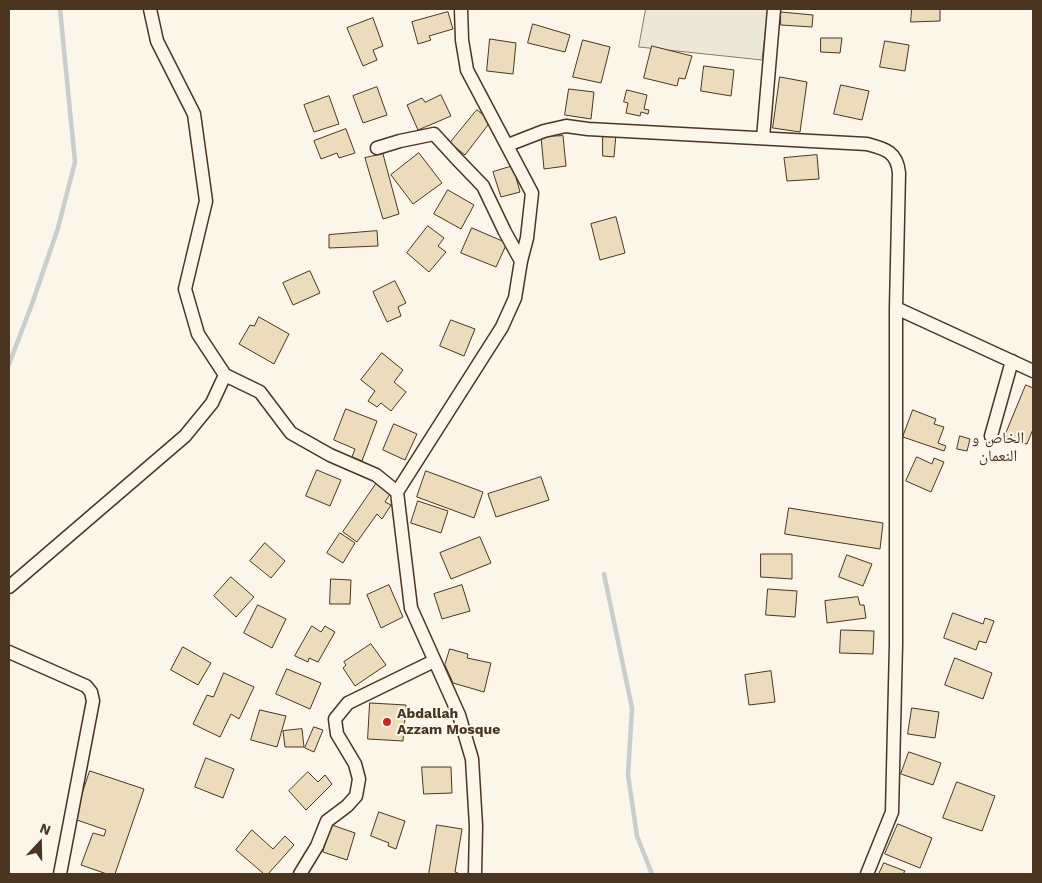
<!DOCTYPE html>
<meta charset="utf-8">
<style>
body{margin:0}
#map{position:relative;width:1042px;height:883px;overflow:hidden;background:#fbf6e9;font-family:"Work Sans",sans-serif}
canvas{display:block}
.frame{position:absolute;inset:0;border:10px solid #4a3520;pointer-events:none}
.north{position:absolute;left:15px;top:818px;width:50px;height:50px;-webkit-text-stroke:4px #fbf6e9;paint-order:stroke;rotate:21deg;font-size:14px;font-weight:700;line-height:20px;text-align:center;color:#4a3520}
.north::after{content:'';display:block;margin:auto;width:18px;height:22px;background:#4a3520;clip-path:polygon(50% 0,100% 100%,50% 72%,0 100%)}
</style>
<div id="map">
<canvas width="1042" height="883"></canvas>
<div class="frame"></div>
<div class="north">N</div>
</div>
<script>
const context = document.querySelector('canvas').getContext('2d');
context.lineJoin = 'round';
function paint(path, color) {
  context.fillStyle = color;
  context.fill(path, 'evenodd');
}
function strokePath(path, color, width, dash) {
  context.strokeStyle = color;
  context.lineWidth = width;
  context.lineCap = dash ? 'butt' : 'round';
  context.setLineDash(dash || []);
  context.stroke(path);
}
function write(font, color, halo, rows, align = 'center') {
  context.font = font + ' "Work Sans","Noto Naskh Arabic",sans-serif';
  context.lineWidth = 4;
  context.setLineDash([]);
  context.textBaseline = 'middle';
  context.strokeStyle = halo;
  context.fillStyle = color;
  for (const [text, x, y, turn = 0] of rows) {
    context.save();
    context.translate(x, y);
    context.rotate((+turn || 0) * Math.PI / 180);
    context.textAlign = isNaN(turn) ? turn : align;
    if (halo) context.strokeText(text, 0, 0);
    context.fillText(text, 0, 0);
    context.restore();
  }
}
const parking = new Path2D(`
 M646 9H768L762 60 639 47Z`);
const stream = new Path2D(`
 M9 364 32 304 58 228 75 162 60 9
 M604 574 632 708 628 775 637 836 652 874`);
const building = new Path2D(`
 M912 9H940V21L911 22Z
 M448 12 453 29 429 36 431 40 418 44 412 22Z
 M781 12 813 15 812 27 781 25Z
 M373 18 383 46 373 50 377 60 363 66 347 28Z
 M533 24 570 35 565 52 528 43Z
 M821 38H842L840 53 821 52Z
 M490 39 516 43 513 74 487 71Z
 M583 40 610 47 601 83 573 77Z
 M885 41 909 45 905 71 880 67Z
 M652 46 692 56 685 79 679 78 677 86 644 78Z
 M704 66 734 70 731 96 701 91Z
 M780 77 807 82 800 132 773 128Z
 M841 85 869 91 862 120 834 114Z
 M377 87 387 115 363 123 353 96Z
 M569 89 594 92 591 119 565 115Z
 M627 90 647 95 644 109 649 110 648 114 641 112 640 116 626 113 628 103 624 102Z
 M441 95 451 116 418 130 407 105 422 98 425 102Z
 M329 96 339 124 314 132 304 105Z
 M477 110 491 121 465 155 450 143Z
 M346 129 355 153 339 158 337 153 321 159 314 141Z
 M603 133 616 134 614 157 603 156Z
 M563 136 566 166 544 169 541 137Z
 M419 153 442 183 413 204 391 175Z
 M383 154 399 214 383 219 365 158Z
 M817 155 819 179 787 181 784 158Z
 M513 166 520 192 501 197 493 172Z
 M448 190 474 205 461 229 434 214Z
 M616 217 625 253 600 260 591 224Z
 M428 226 444 238 438 246 446 252 429 272 407 253Z
 M472 228 507 243 496 267 461 253Z
 M377 231 378 246 329 248V235Z
 M310 271 320 293 293 305 283 283Z
 M395 281 406 303 398 307 401 316 387 322 373 292Z
 M259 317 289 334 274 364 239 344 250 325 254 326Z
 M451 320 475 329 464 356 440 346Z
 M382 353 403 370 394 382 406 392 391 411 381 403 377 407 368 401 375 391 361 380Z
 M1026 385 1033 388V429L1027 444 1005 436Z
 M346 409 377 421 362 461 352 457 355 449 334 440Z
 M913 410 936 419 934 424 944 427 938 443 946 446 944 451 903 437Z
 M394 424 417 434 405 460 383 450Z
 M960 436 970 439 967 451 957 449Z
 M917 457 932 464 934 458 944 462 931 492 906 481Z
 M317 470 341 480 330 506 306 496Z
 M426 471 483 492 474 518 417 497Z
 M541 477 549 500 496 517 488 494Z
 M376 484 390 494 385 502 391 505 382 519 377 514 357 542 343 532Z
 M418 501 448 511 441 533 411 523Z
 M789 508 883 523 880 549 785 534Z
 M340 533 355 543 343 563 327 553Z
 M480 537 491 563 451 579 440 553Z
 M265 543 285 561 271 578 250 561Z
 M761 554H792V579L761 577Z
 M847 555 872 564 863 586 839 577Z
 M231 577 254 597 236 617 214 596Z
 M331 579 351 580 350 604H330Z
 M389 585 403 617 381 628 367 595Z
 M462 585 470 611 442 619 434 594Z
 M768 589 797 591 795 617 766 615Z
 M858 597 860 605H864L866 618 827 623 825 601Z
 M258 605 286 619 272 648 244 633Z
 M953 613 983 624 985 618 994 621 986 643 979 641 976 650 944 638Z
 M312 626 321 632 325 626 335 632 318 662 309 658 308 662 295 656Z
 M841 630 874 631 873 654 840 653Z
 M371 644 386 665 355 686 343 668 346 665 344 662Z
 M183 647 211 663 198 685 171 670Z
 M450 649 468 654 467 658 491 663 484 692 453 683 445 665Z
 M955 658 992 673 983 699 945 685Z
 M287 669 321 683 310 709 276 694Z
 M771 671 775 702 749 705 745 675Z
 M224 673 254 687 239 719 231 714 220 737 193 724 207 695 213 697Z
 M370 703 406 705 403 741 368 739Z
 M912 708 939 712 935 738 908 734Z
 M260 710 286 716 277 747 251 740Z
 M314 727 323 730 314 752 305 748Z
 M302 729 304 747H285L283 731Z
 M909 752 941 763 933 785 901 774Z
 M206 758 234 769 223 798 195 787Z
 M422 767H451L452 793 424 794Z
 M90 771 144 789 115 874H107L81 865 93 833 104 836 106 830 74 819Z
 M308 772 318 782 325 775 332 784 306 810 289 791Z
 M957 782 995 796 982 831 943 818Z
 M379 812 405 821 396 849 388 846 389 843 371 836Z
 M898 824 932 838 920 868 885 854Z
 M332 825 355 833 347 860 323 852Z
 M437 825 462 829 455 872 460 874H429Z
 M252 830 273 849 285 836 294 845 268 874H264L236 850Z
 M884 863 905 871 903 874H879Z`);
const street = new Path2D(`
 M150 9 157 41 194 114 206 201 185 289 198 334 225 375
 M763 138 774 9
 M508 145 544 131 566 126 588 129 867 144C886 149 897 152 899 173L896 308V644L892 812 867 874
 M377 148 400 141 434 134 456 158 483 186 505 232 521 261
 M896 308 1033 371
 M991 436 1012 361
 M397 492 502 327 515 298 521 261 527 238 532 193 467 70 462 40 461 9
 M9 587 185 436 212 403 225 375 260 392 291 433 330 455 376 475 397 492 411 608 459 715 472 759 476 826 475 874
 M9 652 86 686 91 692 93 701 60 874
 M300 874 317 846 327 821 347 806 356 796 359 779 355 764 337 734 335 719 348 703 434 661`);
const markers = [
 [387,722,5,"#c62828"]
];
const poiNames = [
 ["Abdallah",397,714],
 ["Azzam Mosque",397,730]
];
const quarterNames = [
 ["الخاص و",998,438],
 ["النعمان",998,456]
];
paint(parking, '#ede7d9');
strokePath(parking, '#887966', 1);
strokePath(stream, '#c9cecd', 4.5);
paint(building, '#ecdcbc');
strokePath(building, '#4a3520', 1);
strokePath(street, '#4a3520', 15);
strokePath(street, '#fbf6e9', 12);
for (const [x, y, r, color] of markers) {
  const dot = new Path2D();
  dot.arc(x, y, r, 0, 2 * Math.PI);
  context.fillStyle = color;
  context.fill(dot);
  strokePath(dot, '#fbf6e9', 2);
}
write('bold 14px', '#4a3520', '#fbf6e9', poiNames, 'left');
write('16px', '#4a3520', '#fbf6e9', quarterNames);
</script>
